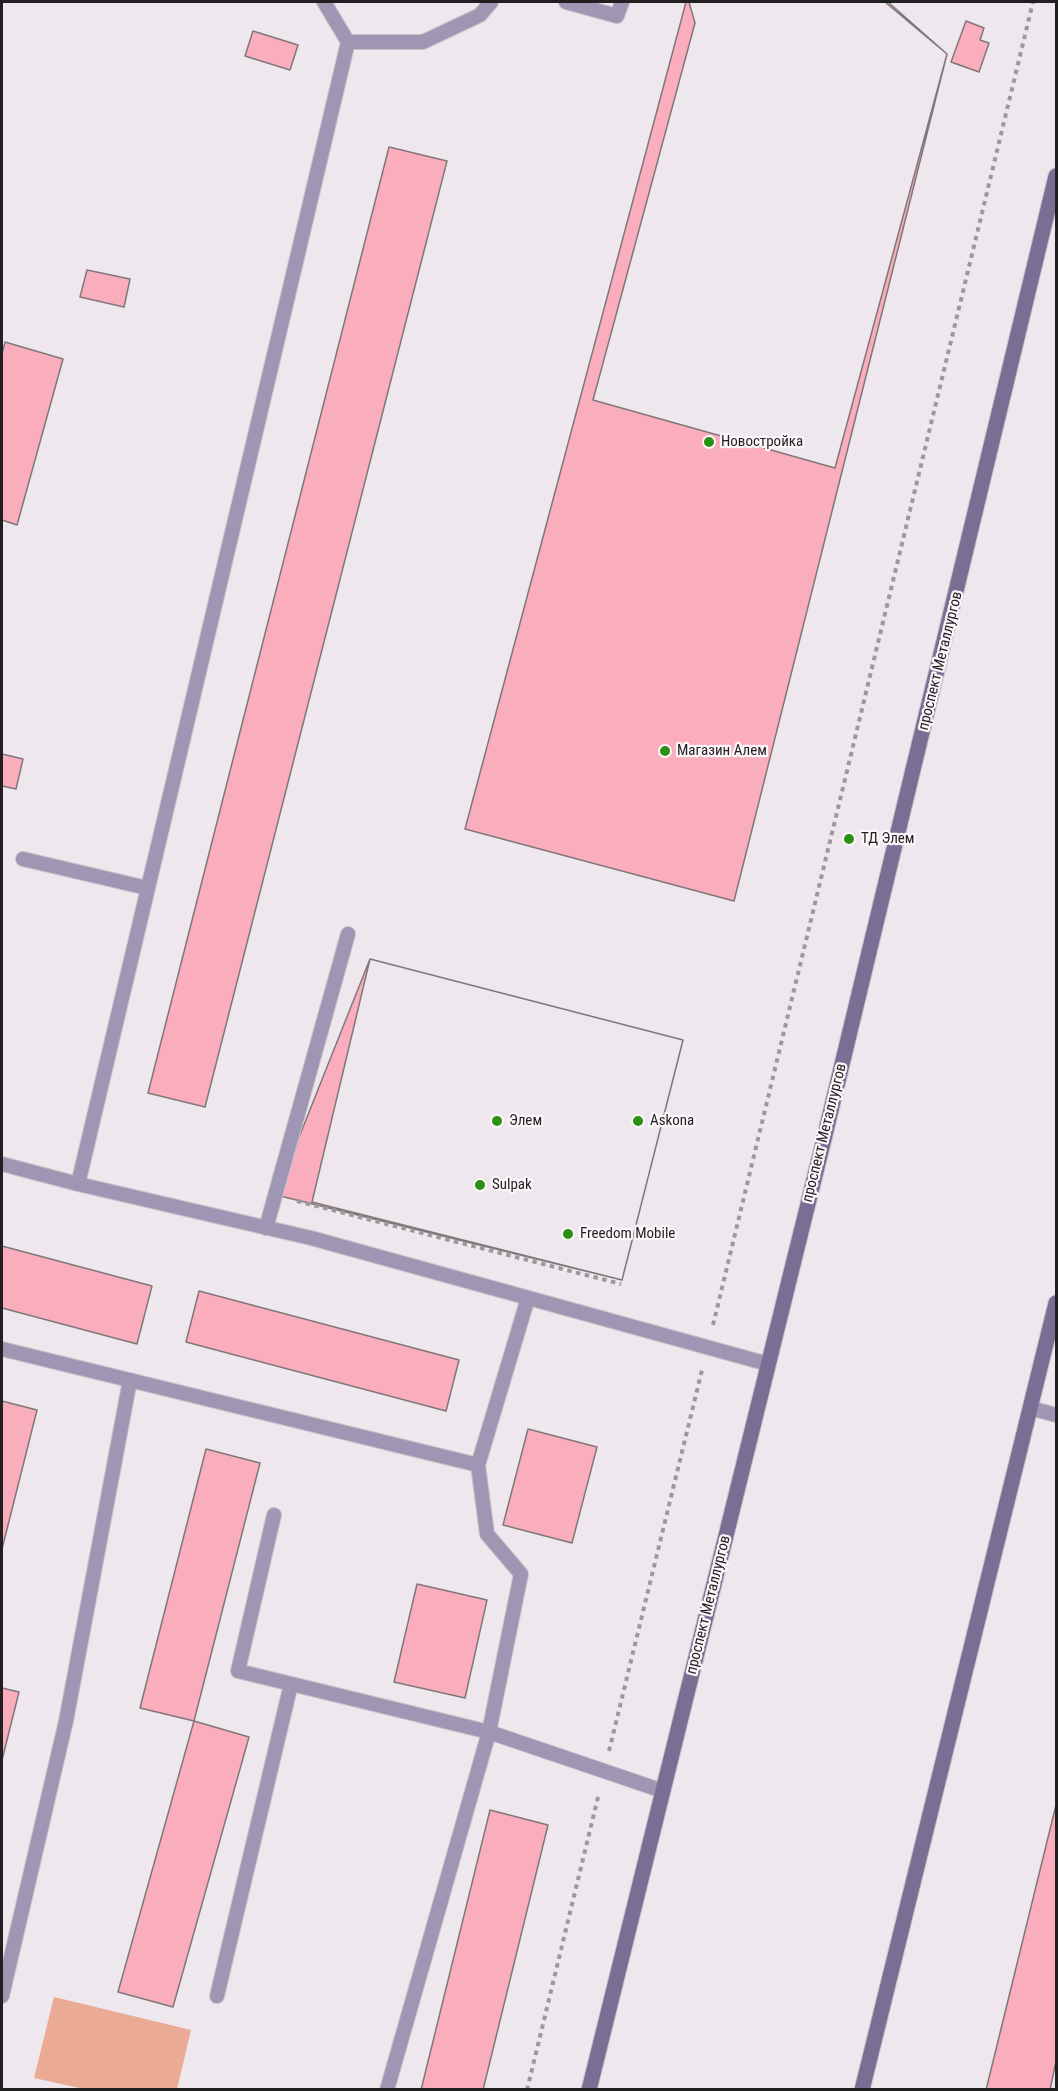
<!DOCTYPE html>
<meta charset="utf-8">
<style>
body{margin:0}
#map{position:relative;width:1058px;height:2091px;overflow:hidden;background:#eee7ed;font-family:"Roboto Condensed",sans-serif}
canvas{display:block}
.frame{position:absolute;inset:0;border:3px solid #211f21;pointer-events:none}
</style>
<div id="map">
<canvas width="1058" height="2091"></canvas>
<div class="frame"></div>
</div>
<script>
const context = document.querySelector('canvas').getContext('2d');
context.lineJoin = 'round';
function paint(path, color) {
  context.fillStyle = color;
  context.fill(path, 'evenodd');
}
function strokePath(path, color, width, dash) {
  context.strokeStyle = color;
  context.lineWidth = width;
  context.lineCap = dash ? 'butt' : 'round';
  context.setLineDash(dash || []);
  context.stroke(path);
}
function write(font, color, halo, rows, align = 'center') {
  context.font = font + ' "Roboto Condensed",sans-serif';
  context.lineWidth = 4.5;
  context.setLineDash([]);
  context.textBaseline = 'middle';
  context.strokeStyle = halo;
  context.fillStyle = color;
  for (const [text, x, y, turn = 0] of rows) {
    context.save();
    context.translate(x, y);
    context.rotate((+turn || 0) * Math.PI / 180);
    context.textAlign = isNaN(turn) ? turn : align;
    if (halo) context.strokeText(text, 0, 0);
    context.fillText(text, 0, 0);
    context.restore();
  }
}
const green = new Path2D(`
 M54 1997 191 2030 177 2089H84L34 2078Z`);
const building = new Path2D(`
 M686 2H888L947 54 734 901 465 829Z
 M689 2H885L947 54 835 468 593 400 695 23Z
 M966 21 984 28 980 40 989 43 979 72 951 62Z
 M253 31 298 45 290 70 245 56Z
 M389 147 447 161 205 1107 148 1093Z
 M87 270 130 279 124 307 80 297Z
 M5 342 63 359 17 525 2 520V354Z
 M2 754 23 759 16 789 2 786Z
 M370 959 683 1040 622 1280 312 1202Z
 M370 959 683 1040 622 1280 276 1195Z
 M2 1246 152 1286 137 1344 2 1308Z
 M199 1291 459 1360 446 1411 186 1342Z
 M2 1401 37 1410 2 1549Z
 M528 1429 597 1447 572 1543 503 1525Z
 M206 1449 260 1463 194 1721 140 1708Z
 M417 1584 487 1600 465 1698 394 1682Z
 M2 1688 19 1692 2 1760Z
 M194 1721 249 1737 173 2007 118 1992Z
 M1056 1805V2061L1050 2090H986Z
 M490 1810 548 1825 483 2090H421Z`);
const path = new Path2D(`
 M297 1201 621 1284
 M713 1325 1033 2
 M609 1751 702 1370
 M527 2090 599 1793`);
const lane = new Path2D(`
 M324 2 348 42 78 1184 311 1238 768 1364
 M566 2 617 16 622 2
 M348 42H423L480 15 491 2
 M23 859 147 888
 M2 1164 78 1184
 M266 1228 348 934
 M2 1349 478 1465 528 1298
 M1030 1408 1056 1415
 M478 1465 487 1534 521 1574 489 1732 663 1791
 M274 1515 238 1671 489 1732 387 2090
 M2 1996 66 1721 130 1380
 M217 1996 291 1684`);
const secondary = new Path2D(`
 M589 2090 825 1135 1056 176
 M862 2090 1056 1303`);
const markers = [
 [709,442,6,"#2b9112"],
 [665,751,6,"#2b9112"],
 [849,839,6,"#2b9112"],
 [497,1121,6,"#2b9112"],
 [638,1121,6,"#2b9112"],
 [480,1185,6,"#2b9112"],
 [568,1234,6,"#2b9112"]
];
const poiNames = [
 ["Новостройка",721,442],
 ["Магазин Алем",677,751],
 ["ТД Элем",861,839],
 ["Элем",509,1121],
 ["Askona",650,1121],
 ["Sulpak",492,1185],
 ["Freedom Mobile",580,1234]
];
const streetNames = [
 ["проспект Металлургов",941,661,-76],
 ["проспект Металлургов",825,1133,-76],
 ["проспект Металлургов",709,1605,-76]
];
paint(green, '#eaaa94');
paint(building, '#faaebd');
strokePath(building, '#807779', 1.5);
strokePath(lane, '#c9c3c8', 16);
strokePath(secondary, '#c9c3c8', 17);
strokePath(path, '#9d989c', 4, [4.5, 4.5]);
strokePath(lane, '#9e96b2', 14);
strokePath(secondary, '#7a6e95', 15);
for (const [x, y, r, color] of markers) {
  const dot = new Path2D();
  dot.arc(x, y, r, 0, 2 * Math.PI);
  context.fillStyle = color;
  context.fill(dot);
  strokePath(dot, '#fcf5fa', 2);
}
write('15px', '#211f21', '#fcf5fa', poiNames, 'left');
write('15px', '#211f21', '#fcf5fa', streetNames);
</script>
